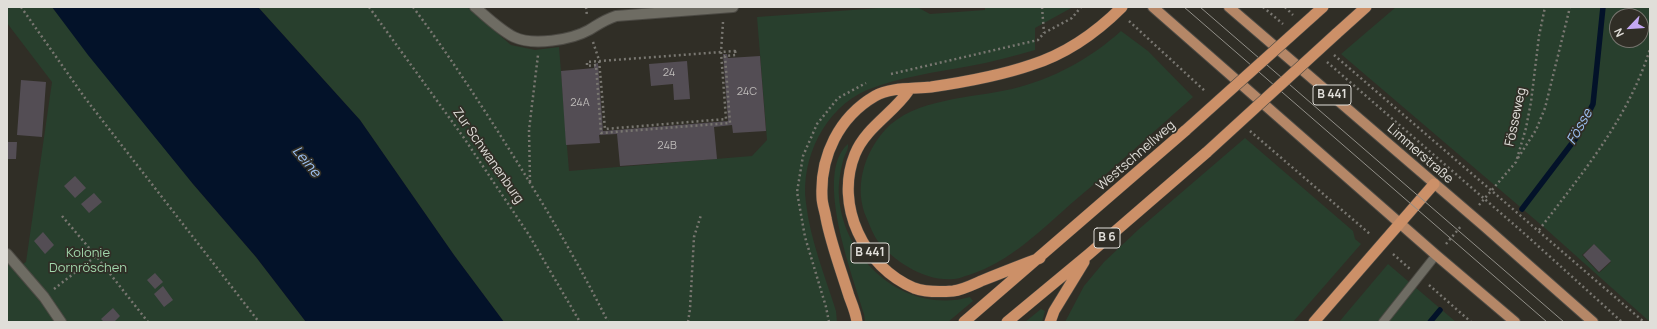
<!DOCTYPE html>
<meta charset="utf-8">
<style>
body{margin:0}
#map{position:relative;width:1657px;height:329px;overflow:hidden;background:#302e26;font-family:Manrope,sans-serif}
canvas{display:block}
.frame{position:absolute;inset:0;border:8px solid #e0ded9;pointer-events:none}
.north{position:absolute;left:1609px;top:8px;width:40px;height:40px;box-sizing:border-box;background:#302e26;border:1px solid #76746e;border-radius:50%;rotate:245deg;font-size:11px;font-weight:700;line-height:16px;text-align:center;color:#e0ded9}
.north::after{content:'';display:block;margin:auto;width:14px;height:18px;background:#c3a7f2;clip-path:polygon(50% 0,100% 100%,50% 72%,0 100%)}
</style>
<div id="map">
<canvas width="1657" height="329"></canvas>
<div class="frame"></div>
<div class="north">N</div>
</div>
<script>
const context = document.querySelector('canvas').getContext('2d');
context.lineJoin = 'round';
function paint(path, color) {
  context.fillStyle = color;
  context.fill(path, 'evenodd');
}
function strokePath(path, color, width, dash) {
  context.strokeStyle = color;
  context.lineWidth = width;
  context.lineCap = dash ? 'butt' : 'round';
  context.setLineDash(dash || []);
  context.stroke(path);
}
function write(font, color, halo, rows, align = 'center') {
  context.font = font + ' Manrope,sans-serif';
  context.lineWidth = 3.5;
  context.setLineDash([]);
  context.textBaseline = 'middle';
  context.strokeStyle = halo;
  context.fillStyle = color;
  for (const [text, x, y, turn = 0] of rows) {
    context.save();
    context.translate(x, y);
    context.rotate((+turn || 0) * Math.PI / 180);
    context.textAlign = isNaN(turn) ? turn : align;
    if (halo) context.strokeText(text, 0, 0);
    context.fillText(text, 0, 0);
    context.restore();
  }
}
const green = new Path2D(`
 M7 7H52L193 184 256 257 306 322H7V263L14 270 26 262 52 82 7 23Z
 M258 7H467L511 45 535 50 559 47 569 171 752 156 767 140 757 17 893 7H917L930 14 985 10V7H1073L1035 28V50C1014 56 992 62 970 66 936 72 900 77 867 90 825 108 800 159 806 203 810 239 825 276 836 311L837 322H504L454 255 360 120Z
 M1396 7H1650V322L1546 229 1341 54ZM1617 16H1641V40H1617ZM1594 244 1611 262 1599 273 1582 255Z
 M1121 31 1148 51 1193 97C1153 132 1114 168 1073 202 1041 230 1010 262 969 275 964 276 959 279 954 279 926 282 894 262 877 240 873 234 870 226 867 219 853 189 864 153 885 130 914 98 973 98 1012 89 1053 79 1090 59 1121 31Z
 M1245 138 1353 231 1355 239 1361 244 1293 322H1065L1084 286 1104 262 1139 229Z
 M848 144C849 150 844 155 843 161 840 172 838 185 839 197 844 261 906 315 970 297L973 301 948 322H865L864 314C853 276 813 174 848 144Z
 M1388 264 1456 322H1339Z
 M1041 309 1045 311 1042 322H1025Z`);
const water = new Path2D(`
 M52 7H258L360 120 454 255 504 322H306L256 257 193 184 88 55Z`);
const stream = new Path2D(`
 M1522 209 1576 138 1593 104 1603 7
 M1430 322 1440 310`);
const building = new Path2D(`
 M723 54H727L728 58 760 56 766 131 733 133 732 125 714 127 717 159 620 166 617 134 599 135 600 143 566 145 561 71 594 68V64L598 63 603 131 728 121Z
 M687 61 690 99 674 100 673 84 651 86 649 64Z
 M21 80 46 82 42 137 17 135Z
 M7 142H17L16 159H7Z
 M75 176 86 188 75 198 64 186Z
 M94 193 102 202 89 213 81 204Z
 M43 232 54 245 45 254 34 241Z
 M1594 244 1611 261 1599 272 1583 255Z
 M155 273 163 282 155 289 147 280Z
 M163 286 173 300 164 307 154 294Z
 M113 308 120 316 114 322H104L101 319Z`);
const path = new Path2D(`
 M21 7 85 98 259 322
 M369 7 464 138 529 235 580 322
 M413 7C443 47 470 88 497 130 537 193 575 256 608 322
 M586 7 587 16
 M1042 7 1044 33
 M1263 7 1283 24
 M1285 7 1293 15
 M1129 21 1206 92
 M593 42 599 60 605 129 726 119 721 52 723 22
 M735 51 736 55 725 56 730 123 601 133 596 65 587 66V62Z
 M1334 55 1644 322
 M1327 62 1526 235 1622 322
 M891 74 1038 40 1044 33 1072 18 1081 7
 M1250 131 1371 235
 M1518 158 1536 130 1545 108 1570 7
 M530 182 529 130 538 55
 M1479 205 1516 162 1526 128 1531 102 1539 36 1545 7
 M62 216 96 256 148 322
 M1539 230C1583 172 1628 119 1650 49
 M1446 244 1462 225
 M1393 254 1410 269
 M1429 285 1471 322
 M54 289 96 256
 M688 322 690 309 694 237 701 215
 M829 322 826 307 805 237 797 192 803 156 817 124 838 98 866 83`);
const service = new Path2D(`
 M1383 322 1436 255`);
const minor = new Path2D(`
 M475 7C487 17 500 30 514 37 533 46 571 40 589 30 599 24 604 20 616 16L733 7
 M7 254 44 297 61 322`);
const primary = new Path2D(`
 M1153 7 1436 255 1515 322
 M1229 7 1484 226 1593 322`);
const trunk = new Path2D(`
 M1314 15 1323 7
 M1336 34 1366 7
 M909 90C894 113 866 127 855 154 834 205 864 267 914 288 925 292 940 292 953 291 962 290 972 285 981 281 1001 273 1021 265 1040 258
 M857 322C856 313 852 304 849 296 841 270 831 244 826 218 825 211 822 204 822 197 820 156 839 117 875 96 890 87 914 89 931 87 965 82 999 76 1031 65 1066 54 1096 33 1122 7
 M964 322 1186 130
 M1007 322 1089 254 1207 152
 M1050 322 1054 311 1084 262
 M1314 322 1434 184`);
const tram = new Path2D(`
 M1184 7 1547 322
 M1200 7 1564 322`);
const trunkBridge = new Path2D(`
 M1186 130 1314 15
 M1207 152 1336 34`);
const numberNames = [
 ["24",669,73],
 ["24C",747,92],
 ["24A",580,103],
 ["24B",667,146]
];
const shields = [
 [1332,95,38],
 [1107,238,26],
 [870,253,38]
];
const shieldNames = [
 ["B 441",1332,95],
 ["B 6",1107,238],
 ["B 441",870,253]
];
const streetNames = [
 ["Fösseweg",1516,117,-78],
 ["Limmerstraße",1420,154,41],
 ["Zur Schwanenburg",488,156,55],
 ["Westschnellweg",1136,156,-41]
];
const parkNames = [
 ["Kolonie",88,253],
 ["Dornröschen",88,268]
];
const waterNames = [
 ["Fösse",1580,127,-61],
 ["Leine",306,162,50]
];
paint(green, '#283f2d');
paint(water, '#031229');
strokePath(stream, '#031229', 5.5);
paint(building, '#534d54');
strokePath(service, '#4c4a44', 10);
strokePath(minor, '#4c4a44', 12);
strokePath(primary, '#4c4a44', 12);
strokePath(trunk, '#4c4a44', 12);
strokePath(path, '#797771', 2.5, [2, 3]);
strokePath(service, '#6e6c63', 8);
strokePath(minor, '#6e6c63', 10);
strokePath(primary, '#b58767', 10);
strokePath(trunk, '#cc9068', 11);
strokePath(tram, '#918f88', 1);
strokePath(trunkBridge, '#4c4a44', 12, []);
strokePath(trunkBridge, '#cc9068', 11);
write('11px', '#bdbab8', null, numberNames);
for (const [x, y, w] of shields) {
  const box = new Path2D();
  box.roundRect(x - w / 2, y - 10, w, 20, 3);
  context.fillStyle = '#302e26';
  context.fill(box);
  strokePath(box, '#e0ded9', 1);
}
write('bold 12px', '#e0ded9', null, shieldNames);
write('13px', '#e0ded9', '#302e26', streetNames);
write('13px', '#a0d6ab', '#302e26', parkNames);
write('italic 14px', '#9dc1f3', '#302e26', waterNames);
</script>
